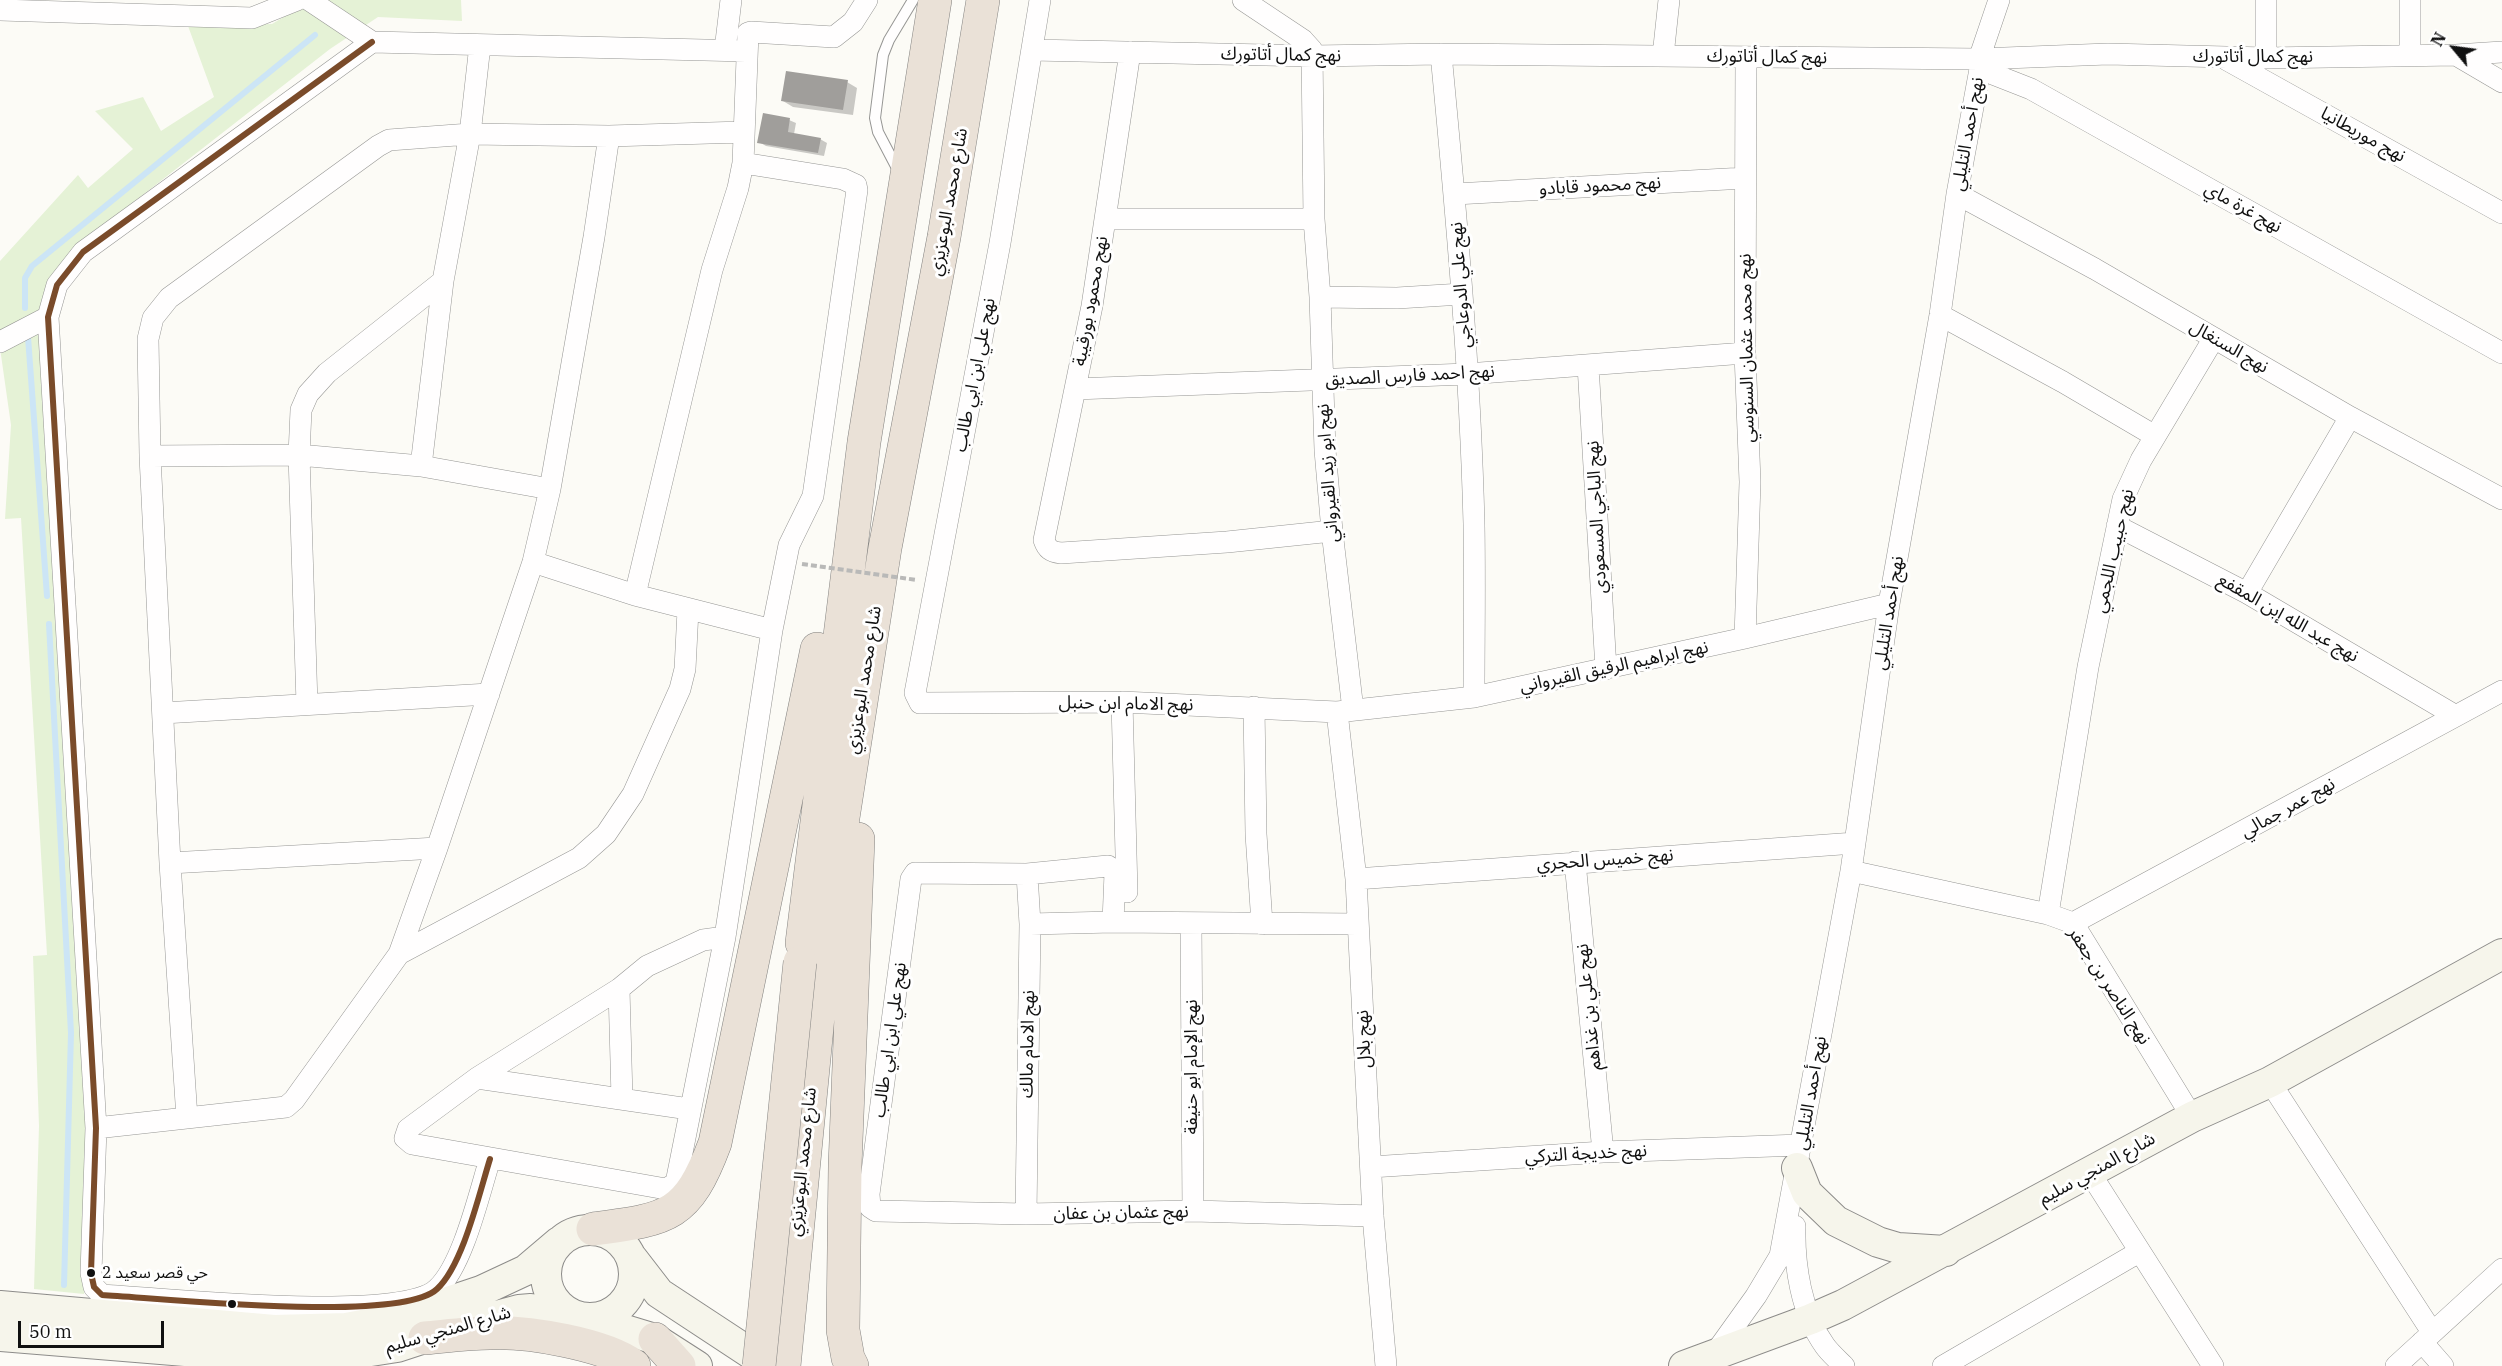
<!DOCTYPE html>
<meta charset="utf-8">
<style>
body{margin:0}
#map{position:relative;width:2502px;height:1366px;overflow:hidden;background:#fcfbf6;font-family:"IBM Plex Serif",serif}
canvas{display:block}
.north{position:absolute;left:2424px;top:18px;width:60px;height:60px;-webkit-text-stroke:4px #fff;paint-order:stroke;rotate:299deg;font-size:16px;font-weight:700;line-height:24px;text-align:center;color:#101010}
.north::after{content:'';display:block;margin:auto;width:21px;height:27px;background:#101010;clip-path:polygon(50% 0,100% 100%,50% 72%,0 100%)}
.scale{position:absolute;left:18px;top:1321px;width:146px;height:27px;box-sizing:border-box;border:3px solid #101010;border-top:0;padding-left:8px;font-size:18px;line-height:21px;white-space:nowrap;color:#101010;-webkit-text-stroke:4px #fff;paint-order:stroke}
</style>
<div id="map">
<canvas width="2502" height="1366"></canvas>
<div class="north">N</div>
<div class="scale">50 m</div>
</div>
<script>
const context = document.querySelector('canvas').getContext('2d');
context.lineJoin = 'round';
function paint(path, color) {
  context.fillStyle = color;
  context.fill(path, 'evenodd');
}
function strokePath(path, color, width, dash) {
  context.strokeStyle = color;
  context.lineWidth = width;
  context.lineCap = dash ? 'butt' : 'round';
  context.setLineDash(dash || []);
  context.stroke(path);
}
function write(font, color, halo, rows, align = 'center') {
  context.font = font + ' "IBM Plex Serif","Noto Sans Arabic",serif';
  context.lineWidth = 6;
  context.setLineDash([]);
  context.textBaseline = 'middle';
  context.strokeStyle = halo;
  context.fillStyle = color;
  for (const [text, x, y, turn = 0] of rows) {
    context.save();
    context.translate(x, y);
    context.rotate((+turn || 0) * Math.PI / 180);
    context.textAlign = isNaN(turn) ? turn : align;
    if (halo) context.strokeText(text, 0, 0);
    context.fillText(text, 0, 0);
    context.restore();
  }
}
const green = new Path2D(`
 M312 0H461L462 21 378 17 330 49 76 247 50 281 92 1120 84 1294 34 1289 39 1126 33 956 47 955 21 518 5 519 11 425 0 348V261L78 175 88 188 133 149 95 111 143 97 161 131 214 97 188 26 272 24Z`);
const shadow = new Path2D(`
 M847 82 857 88 853 115 793 107 783 101Z
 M789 120 796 123 794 134 820 139 827 143 824 156 766 146 759 142Z`);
const stream = new Path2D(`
 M25 308V278L32 266 315 35
 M28 337 47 596
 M49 624 71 1033 64 1285`);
const building = new Path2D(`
 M786 71 848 80 843 110 781 101Z
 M763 113 790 118 788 132 821 138 818 153 757 143Z`);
const service = new Path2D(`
 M900 174 878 132 875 118 883 55 889 40 913 0`);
const minor = new Path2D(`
 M309 0 372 42 746 51
 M1040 0 1000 243 915 693 920 703 1122 702 1337 712 1474 697 1745 638 1889 604
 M1243 0 1303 40 1312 50 1314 219 1320 297 1325 450 1332 531 1353 710
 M2266 0V58
 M2410 0V54
 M0 10 252 18 297 0
 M372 42 83 252 57 285 48 317 96 1128 91 1273 94 1287 102 1295C160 1298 400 1324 437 1289 463 1265 479 1194 490 1159
 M725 50 731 0
 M1032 50 1313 56 1441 54 1979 59 2108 54 2266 58 2456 55 2502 52
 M1130 52 1092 306 1044 540C1047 549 1051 552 1061 553L1227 542 1332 531
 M1441 54C1456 210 1470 367 1474 524 1475 582 1474 639 1474 697
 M2456 55 2502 82
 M1663 56 1669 0
 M2227 60 2502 213
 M1980 69 2031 89 2502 353
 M1455 194 1745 178
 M1957 194 2095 269 2350 417 2502 499
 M1106 219H1314
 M1320 297 1397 298 1462 294
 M1940 315 2063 382 2155 436
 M0 342 48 317
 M1588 365 1606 669
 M1075 389 1467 374 1745 353
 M150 456 299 455 421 466 550 489
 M421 466 443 281 470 134 480 45
 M2117 526 2247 593 2456 716
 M533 562 635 595 772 630
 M2247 593 2350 417
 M635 595 712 270 738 188 743 163 748 33 751 32 834 37 853 22 867 0
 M1745 638 1750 482 1745 353 1746 58
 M1122 702 1127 892
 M307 704 299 455 301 410 308 394 327 373 443 281
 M1254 707 1256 834 1262 924
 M1337 712 1356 879 1373 1216 1386 1366
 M163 713 489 694
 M1575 862 1603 1152
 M170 863 437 848
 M1851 871 2048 914 2073 923 2192 1117
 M1356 879 1855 843
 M2048 914 2088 667 2123 499 2141 460 2214 338
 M1113 922 1115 873 1108 866 1027 874 915 873 911 879 869 1194 870 1207 876 1211 1026 1214 1193 1211 1373 1216
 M1191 923 1193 1211
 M2073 923 2502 691
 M1030 924 1113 922 1358 924
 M725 937 703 940 647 966 619 989 477 1078 408 1129 405 1138 412 1144 666 1189 676 1183 725 937 772 630 789 545 813 496 857 190 856 185 843 179 743 163
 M399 954 579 858 606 834 633 794 680 689 685 669 688 610
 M619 989 622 1098
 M477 1078 689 1109
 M2270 1082 2432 1332
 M187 1118 170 863 150 456 148 339 153 318 169 298 378 146 389 140 470 134 609 136 743 132
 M96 1128 286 1107 294 1100 399 954 437 848 533 562 550 489 594 237 609 136
 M1371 1167 1603 1152 1801 1145
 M2090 1173 2213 1366
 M1026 1214 1030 924 1027 874
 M1795 1226C1794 1265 1801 1313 1825 1346 1830 1353 1838 1360 1844 1366
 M2422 1342 2443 1366
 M1713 1356 1756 1296 1780 1256 1851 871 1889 604 1940 315 1957 194 1980 69 1979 59 1999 0
 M1943 1366 2139 1252
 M2396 1366 2502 1269`);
const secondary = new Path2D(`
 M1797 1168 1807 1193 1836 1221 1878 1242 1898 1248 1946 1251
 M546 1274a44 44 0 1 1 88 0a44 44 0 1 1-88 0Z
 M632 1258 659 1293 770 1366
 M0 1306 274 1330 346 1328 400 1318 481 1291 526 1270 559 1242
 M589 1319 655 1339 697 1366
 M0 1336 271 1358 331 1357 397 1347 464 1325 519 1310 531 1309 572 1315
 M1684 1366 1811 1319 1843 1305 2192 1117 2270 1082 2502 954`);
const motorway = new Path2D(`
 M802 943 864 442 935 0
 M593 1229C668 1219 687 1218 715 1143L817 649
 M425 1338C447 1336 469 1333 490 1333 527 1331 605 1344 634 1366
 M655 1339 679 1366
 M784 1366 828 914 885 548 944 237 983 0
 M852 1366 848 1358 843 1330 845 1166 858 839`);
const pathBridge = new Path2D(`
 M802 564 917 580`);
const motorwayBridge = new Path2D(`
 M759 1366 800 962`);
const bus1 = new Path2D(`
 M372 42 83 252 57 285 48 317 96 1128 91 1273 94 1287 102 1295C160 1298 400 1324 437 1289 463 1265 479 1194 490 1159`);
const markers = [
 [91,1273,5,"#101010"],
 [232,1304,5,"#101010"]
];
const busNames = [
 ["2 حي قصر سعيد",102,1273]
];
const streetNames = [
 ["نهج كمال أتاتورك",1281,55,1],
 ["نهج كمال أتاتورك",1767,57,1],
 ["نهج كمال أتاتورك",2253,57],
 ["نهج أحمد التليلي",1968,134,-80],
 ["نهج موريطانيا",2363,135,29],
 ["نهج محمود قابادو",1600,186,-3],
 ["شارع محمد البوعزيزي",949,202,-80],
 ["نهج غرة ماي",2243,208,29],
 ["نهج علي الدوعاجي",1461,285,-94],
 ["نهج محمود بورقيبة",1091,301,-80],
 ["نهج السنغال",2229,347,30],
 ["نهج محمد عثمان السنوسي",1747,348,-91],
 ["نهج علي ابن ابي طالب",975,375,-79],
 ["نهج احمد فارس الصديق",1410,376,-3],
 ["نهج ابو زيد القيرواني",1328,473,-94],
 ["نهج الباجي المسعودي",1597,517,-93],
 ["نهج حبيب اللجمي",2114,551,-77],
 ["نهج أحمد التليلي",1889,613,-81],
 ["نهج عبد الله إبن المقفع",2288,618,30],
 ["نهج ابراهيم الرقيق القيرواني",1614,667,-12],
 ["شارع محمد البوعزيزي",864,680,-81],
 ["نهج الامام ابن حنبل",1126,704,1],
 ["نهج عمر جمالي",2288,808,-29],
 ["نهج خميس الحجري",1605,860,-4],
 ["نهج الناصر بن جعفر",2109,986,57],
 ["نهج علي بن غذاهم",1589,1007,-96],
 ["نهج بلال",1364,1039,-93],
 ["نهج علي ابن ابي طالب",890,1040,-82],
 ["نهج الامام مالك",1028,1044,-89],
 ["نهج الإمام ابو حنيفة",1192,1067,-90],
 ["نهج أحمد التليلي",1811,1093,-80],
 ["نهج خديجة التركي",1586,1154,-3],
 ["شارع محمد البوعزيزي",803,1162,-84],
 ["شارع المنجي سليم",2097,1169,-29],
 ["نهج عثمان بن عفان",1121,1213,-1],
 ["شارع المنجي سليم",448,1330,-16]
];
paint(green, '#e5f2d6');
paint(shadow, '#0003');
strokePath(stream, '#cce5f6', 6);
paint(building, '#a09e9b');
strokePath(service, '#969694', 12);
strokePath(minor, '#969694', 22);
strokePath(secondary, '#8d8c8a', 32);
strokePath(motorway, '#848381', 34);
strokePath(service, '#fffefe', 10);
strokePath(minor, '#fffefe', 21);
strokePath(secondary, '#f6f5eb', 30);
strokePath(motorway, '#eae1d7', 33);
strokePath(motorwayBridge, '#848381', 34, []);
strokePath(pathBridge, '#b9b9b8', 4, [6, 3]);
strokePath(motorwayBridge, '#eae1d7', 33);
strokePath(bus1, '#7a4b2a', 6);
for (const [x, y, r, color] of markers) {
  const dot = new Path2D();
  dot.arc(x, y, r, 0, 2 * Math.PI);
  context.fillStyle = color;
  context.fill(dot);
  strokePath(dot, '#fff', 2);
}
write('16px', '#101010', '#fff', busNames, 'left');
write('18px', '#101010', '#fff', streetNames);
</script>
